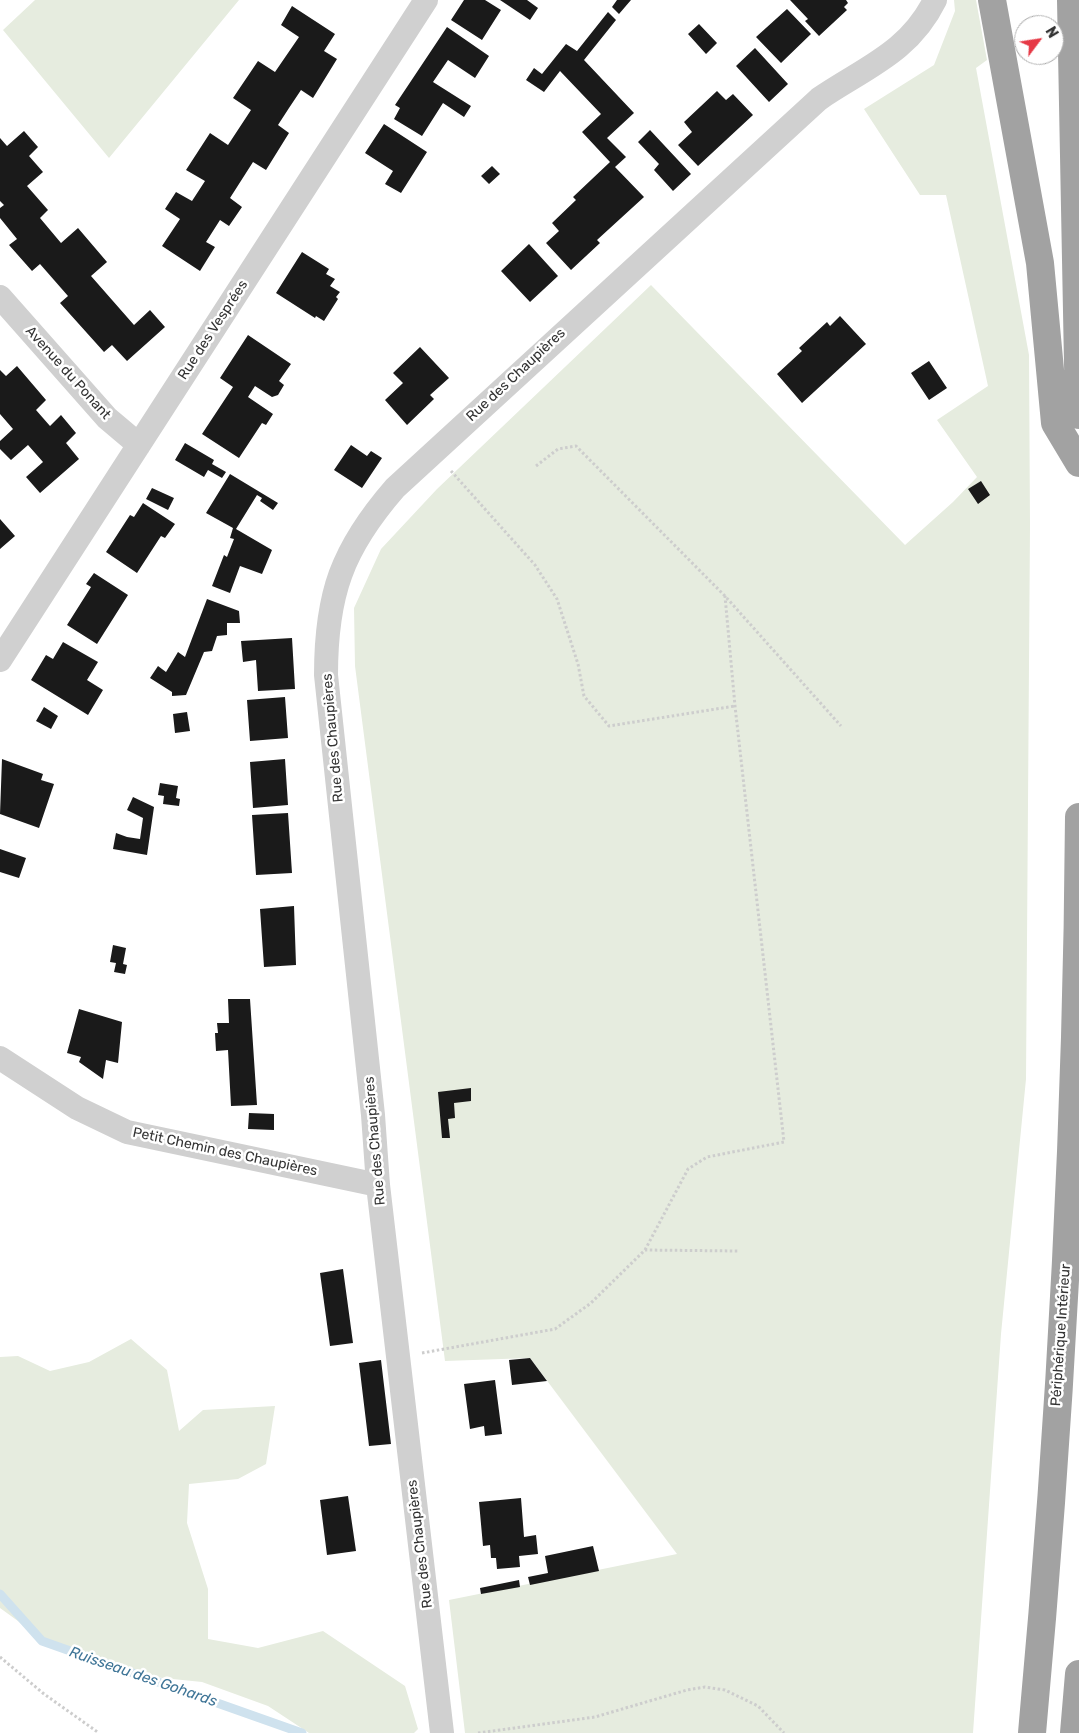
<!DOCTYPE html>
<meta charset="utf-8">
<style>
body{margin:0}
#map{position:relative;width:1079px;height:1733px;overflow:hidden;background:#fff;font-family:Rubik,sans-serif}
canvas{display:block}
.north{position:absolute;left:1014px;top:15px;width:50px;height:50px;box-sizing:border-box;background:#fff;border:1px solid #adadad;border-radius:50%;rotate:59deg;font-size:14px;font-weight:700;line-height:20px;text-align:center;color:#333}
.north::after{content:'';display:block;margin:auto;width:18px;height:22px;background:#e63946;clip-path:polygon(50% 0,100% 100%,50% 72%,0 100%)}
</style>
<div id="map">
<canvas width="1079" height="1733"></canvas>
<div class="north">N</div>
</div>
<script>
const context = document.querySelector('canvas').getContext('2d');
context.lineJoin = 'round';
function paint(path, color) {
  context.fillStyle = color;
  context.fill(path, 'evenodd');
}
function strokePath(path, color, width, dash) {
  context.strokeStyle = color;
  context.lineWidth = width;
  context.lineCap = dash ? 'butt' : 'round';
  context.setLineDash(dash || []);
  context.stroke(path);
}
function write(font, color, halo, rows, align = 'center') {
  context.font = font + ' Rubik,sans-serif';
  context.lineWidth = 5;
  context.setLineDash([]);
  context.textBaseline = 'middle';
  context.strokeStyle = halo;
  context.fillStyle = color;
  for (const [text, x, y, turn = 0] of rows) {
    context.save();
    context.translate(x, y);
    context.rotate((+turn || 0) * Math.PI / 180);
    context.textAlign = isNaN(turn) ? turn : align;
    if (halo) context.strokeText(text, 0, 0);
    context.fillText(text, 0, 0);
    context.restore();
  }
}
const green = new Path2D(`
 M35 0H239L109 158 3 30Z
 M954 0H976L987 60 976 68 1029 355 1030 526 1026 1079 1001 1334 973 1733H465L449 1600 677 1554 530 1358 445 1361 355 666 354 608 381 549 437 489 651 285 905 545 953 502 977 477 937 420 988 386 946 195H920L864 109 934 65 955 11Z
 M131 1339 167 1370 179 1431 203 1410 275 1406 266 1464 238 1479 189 1484 187 1523 208 1589V1639L258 1648 323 1631 405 1686 418 1729 414 1733H309L268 1706 202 1682 114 1673 58 1650 0 1608V1357L18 1356 50 1371 89 1362Z`);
const stream = new Path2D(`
 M0 1594 42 1641 302 1733`);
const building = new Path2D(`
 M464 0H485L501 10 482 40 451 20Z
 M500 0H527L538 8 530 20Z
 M617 0H631L619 14 612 7Z
 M790 0H846L848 3 844 7 847 10 819 36 805 21 808 19Z
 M292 6 335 34 324 51 337 59 313 98 301 90 289 108 278 125 289 133 266 170 253 162 230 198 242 207 229 226 220 220 206 242 215 247 200 271 162 246 180 219 165 209 176 192 192 201 205 181 186 170 210 133 228 145 251 110 233 98 258 61 275 72 299 37 281 25Z
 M787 9 811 34 781 63 756 37Z
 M608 12 616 20 584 60 634 113 607 138 626 157 615 167 644 197 597 240 600 243 571 270 546 243 559 231 552 223 576 200 573 197 610 162 582 132 601 114 560 71 544 92 526 80 534 68 542 74 566 44 577 51Z
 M699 24 717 43 706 54 688 34Z
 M447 27 489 56 475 78 448 60 433 82 471 106 464 117 443 103 422 136 394 119 400 108 395 105Z
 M755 48 788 84 769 102 736 66Z
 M717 91 726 100 733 94 753 115 698 166 678 145 692 132 684 122Z
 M384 124 427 152 401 193 385 184 393 171 365 153Z
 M650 130 691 174 673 191 654 170 659 164 638 142Z
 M24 131 38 147 29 156 43 172 27 186 48 210 40 218 61 243 78 228 107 262 91 276 134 325 150 310 165 327 127 361 112 345 104 352 60 303 68 296 40 264 32 271 9 245 17 239 0 218V208L4 205 0 201V138L7 146Z
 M492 166 500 174 489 184 481 176Z
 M529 244 558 276 530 302 501 271Z
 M302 252 329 269 326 274 335 279 330 286 340 292 336 297 338 299 324 321 316 316 315 318 276 293Z
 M840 316 866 344 802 403 777 374 802 351 799 348 827 322 830 326Z
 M248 335 291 364 279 381 284 385 278 395 272 397 255 386 248 397 273 414 266 425 262 423 239 458 202 434 233 387 220 378Z
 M420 347 449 378 430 395 434 399 407 425 385 400 403 383 393 373Z
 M929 361 947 388 929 400 911 373Z
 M17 366 46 400 36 410 50 426 61 415 76 433 66 443 79 459 40 493 26 477 43 462 28 445 11 460 0 449V441L13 429 0 414V370L6 376Z
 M185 443 214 460 212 464 226 472 222 478 208 470 204 477 175 460Z
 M351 445 367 456 371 451 382 458 362 488 334 470Z
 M230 474 278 503 273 510 260 501 262 498 257 495 236 529 272 550 262 574 240 566 230 593 212 586 224 555 227 557 234 539 230 538 233 528 206 513Z
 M981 481 990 495 978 504 968 489Z
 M152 488 174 498 168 510 146 499Z
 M143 503 175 524 165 538 161 536 137 573 106 552 130 515 134 517Z
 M0 519 15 536 0 549Z
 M94 573 128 595 97 644 67 625 91 587 86 584Z
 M207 599 239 611 240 623H227V635L217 636 212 651 204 652 186 695 172 696V692L150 678 158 666 166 672 178 652 185 657Z
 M292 638 295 689 258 691 256 660 243 662 241 641Z
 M63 642 98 662 87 680 103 690 88 715 31 680 46 655 53 659Z
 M285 697 288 738 250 741 247 700Z
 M44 707 58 716 51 729 36 721Z
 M187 712 190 731 175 733 173 714Z
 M2 759 43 774 41 780 54 784 39 828 0 814Z
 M285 759 288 805 253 808 250 762Z
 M160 783 178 786 176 798 180 799 179 806 163 804 164 796 158 795Z
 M133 797 154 807 147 855 113 849 116 833 127 837 140 839 143 818 127 810Z
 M288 813 292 873 256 875 252 815Z
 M0 849 26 858 19 878 0 872Z
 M294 906 296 965 264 967 260 909Z
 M113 945 126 948 123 964 127 965 125 974 114 972 116 963 110 962Z
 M228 999H250L257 1105 231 1106 228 1050 216 1051 215 1033H218L217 1023H229Z
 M79 1009 122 1022 118 1063 106 1060 103 1079 79 1062 81 1057 67 1053Z
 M471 1088V1101L454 1103 455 1118 448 1119 450 1138H442L438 1092Z
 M249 1113 274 1114V1130L248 1129Z
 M343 1269 353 1343 330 1346 320 1273Z
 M530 1358 547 1381 512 1385 509 1360Z
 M381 1360 391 1444 369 1446 359 1363Z
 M495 1380 502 1434 485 1436 484 1426 470 1429 464 1384Z
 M348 1496 356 1551 327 1555 320 1500Z
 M521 1498 524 1537 536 1535 538 1554 519 1556 520 1567 497 1569 496 1558H491L490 1545 483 1546 479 1502Z
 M593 1546 599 1571 530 1585 528 1577 548 1573 545 1556Z
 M519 1580 520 1587 481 1594 480 1588Z`);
const path = new Path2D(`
 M536 466 558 449 576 446 725 596 841 726
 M451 471 535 565 557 599 578 664 584 696 609 726 735 706
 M645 1250 688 1169 707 1157 784 1142 735 706 725 596
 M422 1353 555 1329 591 1303 645 1250 739 1251
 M0 1657 44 1694 99 1733
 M478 1733 595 1717 687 1690 705 1687 725 1690 758 1706 784 1733`);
const minor = new Path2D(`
 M0 297 107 418 139 445
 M0 660 426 0
 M0 1058 77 1108 127 1132 378 1185
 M442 1733 378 1185 373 1115 326 675C326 594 342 549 395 488L819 99C864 68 909 53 935 0`);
const trunk = new Path2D(`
 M992 0 1040 263 1055 423 1079 463
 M1071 0 1079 415
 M1032 1733C1060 1429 1077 1122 1079 817
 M1074 1733 1079 1674`);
const streetNames = [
 ["Rue des Vesprées",213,330,-57],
 ["Avenue du Ponant",68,373,48],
 ["Rue des Chaupières",516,375,-43],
 ["Rue des Chaupières",333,738,-95],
 ["Rue des Chaupières",375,1141,-95],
 ["Petit Chemin des Chaupières",225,1152,12],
 ["Périphérique Intérieur",1061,1335,-86],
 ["Rue des Chaupières",420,1544,-97]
];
const waterNames = [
 ["Ruisseau des Gohards",143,1677,19]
];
paint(green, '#e6ecdf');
strokePath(stream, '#cfe2ee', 9);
paint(building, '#1a1a1a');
strokePath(path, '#cdcdcd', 3, [2.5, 2.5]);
strokePath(minor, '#d0d0d0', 24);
strokePath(trunk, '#a2a2a2', 28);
write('14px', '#333', '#fff', streetNames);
write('italic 15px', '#3f7597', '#fff', waterNames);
</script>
